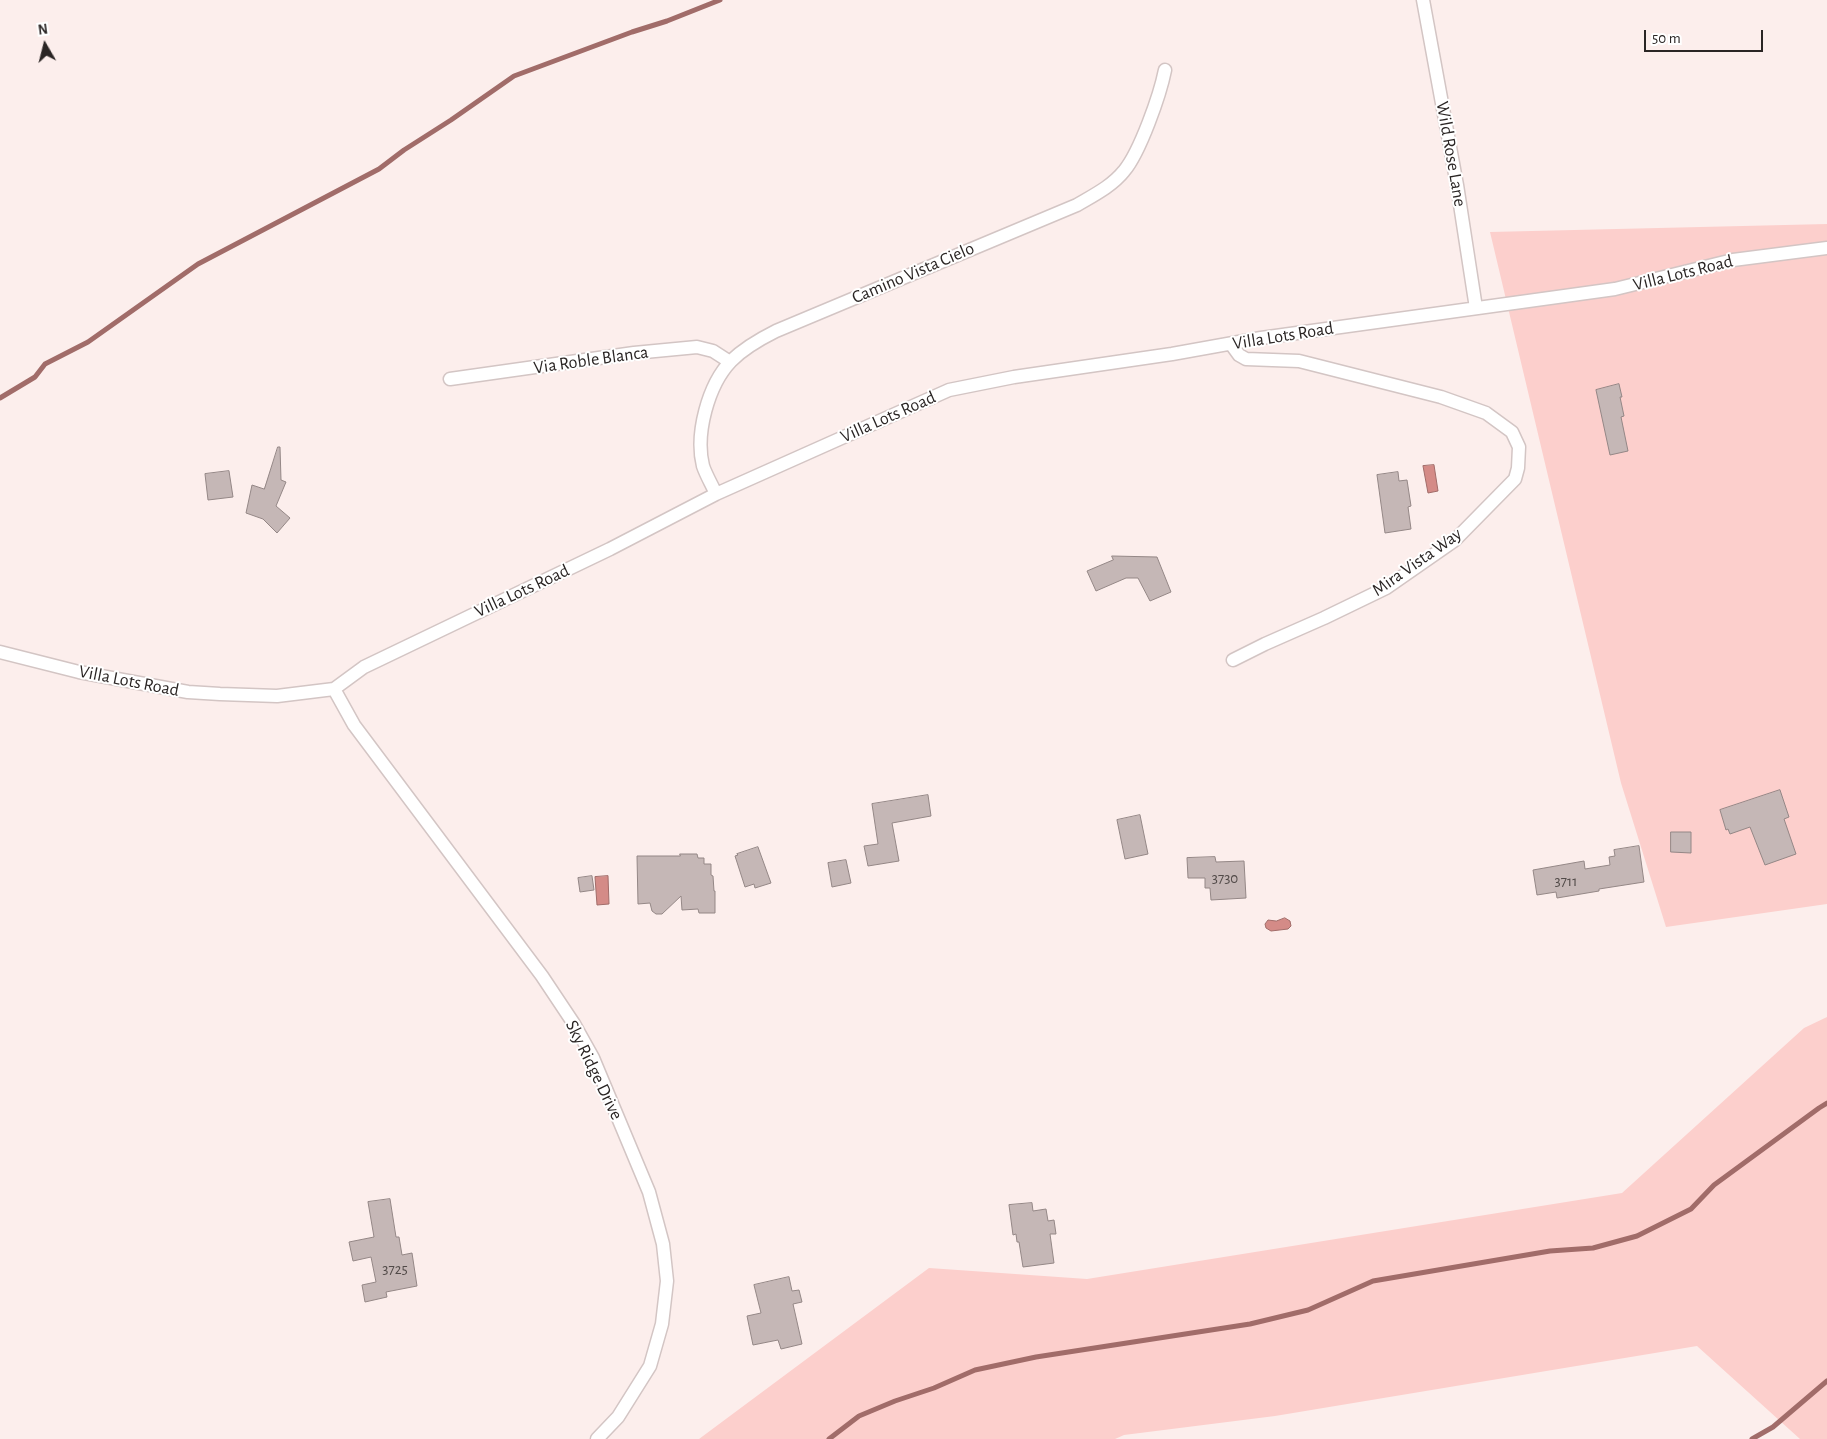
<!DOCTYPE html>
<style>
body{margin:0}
#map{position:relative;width:1827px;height:1439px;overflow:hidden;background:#fceeec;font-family:"Alegreya Sans",sans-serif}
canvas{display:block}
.north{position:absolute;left:20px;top:20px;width:50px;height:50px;-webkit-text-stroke:4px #fff;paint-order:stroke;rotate:352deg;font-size:14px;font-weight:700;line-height:20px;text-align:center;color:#2a2524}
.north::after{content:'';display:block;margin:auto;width:18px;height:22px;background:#2a2524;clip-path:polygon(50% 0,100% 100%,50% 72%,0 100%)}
.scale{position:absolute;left:1644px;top:30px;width:119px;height:22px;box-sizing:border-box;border:2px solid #2a2524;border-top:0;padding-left:6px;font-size:15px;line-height:18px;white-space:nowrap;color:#2a2524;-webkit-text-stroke:4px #fff;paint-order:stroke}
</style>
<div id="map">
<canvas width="1827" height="1439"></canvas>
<div class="north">N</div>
<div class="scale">50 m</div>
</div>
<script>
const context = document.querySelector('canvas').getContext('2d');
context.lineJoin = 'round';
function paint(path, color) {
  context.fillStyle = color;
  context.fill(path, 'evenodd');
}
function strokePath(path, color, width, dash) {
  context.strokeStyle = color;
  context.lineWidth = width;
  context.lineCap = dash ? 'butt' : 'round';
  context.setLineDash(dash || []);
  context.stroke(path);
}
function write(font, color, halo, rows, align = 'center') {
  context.font = font + ' "Alegreya Sans",sans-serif';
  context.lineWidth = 4;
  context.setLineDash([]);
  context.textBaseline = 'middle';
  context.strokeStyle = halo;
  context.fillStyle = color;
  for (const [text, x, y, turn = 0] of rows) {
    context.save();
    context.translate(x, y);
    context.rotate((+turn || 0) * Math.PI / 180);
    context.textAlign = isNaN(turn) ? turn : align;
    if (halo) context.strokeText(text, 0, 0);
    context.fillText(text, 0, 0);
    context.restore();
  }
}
const green = new Path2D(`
 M1827 224V904L1666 927 1621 783 1490 232Z
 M1827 1017V1439H1800L1697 1346 1275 1416 1124 1435 1115 1439H699L929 1268 1087 1279 1622 1193 1804 1028Z`);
const water = new Path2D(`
 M1434 465 1438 491 1428 493 1423 466Z
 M608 876 609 904 597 905 595 877Z
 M1285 918 1290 921 1291 926 1288 929 1271 931 1266 928 1265 924 1268 920 1276 921Z`);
const stream = new Path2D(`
 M0 398 35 377 45 364 88 342 198 264 379 169 404 150 451 120 514 76 632 32 667 21 720 0
 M829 1439 859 1416 895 1401 934 1388 975 1370 1036 1357 1250 1324 1308 1310 1373 1281 1550 1251 1593 1248 1637 1236 1691 1209 1714 1185 1819 1108 1827 1103
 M1752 1439 1773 1427 1827 1381`);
const building = new Path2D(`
 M1619 384 1622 397H1620L1624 416 1621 417 1628 451 1610 455 1596 390Z
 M278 447H280L281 480 286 482 276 506 290 518 277 533 263 519 246 513 252 485 264 489Z
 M229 471 233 497 208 500 205 474Z
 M1398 472 1399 481 1407 480 1411 506 1408 507 1411 529 1385 533 1377 475Z
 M1112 556 1157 557 1171 592 1150 601 1138 578H1126L1096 591 1087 571 1113 560Z
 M1780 790 1789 817 1784 819 1796 854 1765 865 1750 827 1730 834 1728 829 1726 830 1720 810Z
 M928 795 931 816 892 823 899 861 868 866 864 846 878 844 872 804Z
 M1140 815 1148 854 1125 859 1117 820Z
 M1671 832H1691V853L1671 852Z
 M1639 846 1644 882 1599 889V891L1557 898 1556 892 1537 895 1533 870 1584 861 1585 869 1610 865 1609 857 1615 856 1614 850Z
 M758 847 771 883 755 888 754 884 745 887 735 856 738 855 737 854Z
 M680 854H697L698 858H704V864H711V875L713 876 714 891H715V913H699L698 909 682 910 681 896 662 914H656L652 911 650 903 638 904 637 856H680Z
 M1215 857 1216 862 1244 861 1246 898 1211 900 1210 888H1205V878H1188L1187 858Z
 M846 860 851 883 832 887 828 863Z
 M592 876 594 890 580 892 578 878Z
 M390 1199 396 1237H399L402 1255 412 1253 417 1286 386 1292 387 1297 365 1302 362 1285 376 1282 371 1257 353 1261 349 1242 374 1237 368 1202Z
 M1032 1203 1033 1211 1046 1209 1048 1221 1054 1220 1056 1234H1050L1054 1263 1023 1267 1019 1242H1017L1016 1234 1013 1235 1009 1205Z
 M789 1277 792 1291 799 1290 802 1302 793 1304 802 1344 781 1349 778 1340 753 1345 747 1316 761 1313 754 1285Z`);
const minor = new Path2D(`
 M1423 0 1457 185 1476 308
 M1231 344 1239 355 1246 359 1299 361 1441 397 1486 413 1512 432 1519 447 1518 468 1515 479 1455 540 1386 588 1324 618 1265 644 1233 660
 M450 379 634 353 697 347 713 351 730 362
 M716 494C712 485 706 475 703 466 695 434 708 385 731 361 744 348 760 339 776 331L1077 205C1094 195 1112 186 1124 171 1140 152 1160 95 1165 70
 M0 652 79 672 188 692 220 694 277 696 334 689 364 667 610 549 716 494 949 390 1014 377 1172 354 1261 338 1615 289 1733 260 1827 248
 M334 689 354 725 542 976 574 1024 593 1058 649 1192 663 1244 667 1281 662 1324 650 1366 618 1417 597 1439`);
const numberNames = [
 ["3730",1225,878],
 ["3711",1566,881],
 ["3725",395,1269]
];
const streetNames = [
 ["Wild Rose Lane",1451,154,80],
 ["Camino Vista Cielo",913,273,-23],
 ["Villa Lots Road",1683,273,-14],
 ["Villa Lots Road",1283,336,-9],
 ["Via Roble Blanca",591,360,-8],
 ["Villa Lots Road",888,417,-24],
 ["Mira Vista Way",1417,562,-35],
 ["Villa Lots Road",522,591,-25],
 ["Villa Lots Road",129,681,11],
 ["Sky Ridge Drive",594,1070,64]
];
paint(green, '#fccfcc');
paint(water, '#d48b87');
strokePath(water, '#a16c69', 1);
strokePath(stream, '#a16c69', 5);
paint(building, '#c5b7b6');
strokePath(building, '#948786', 1);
strokePath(minor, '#d3c5c4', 15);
strokePath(minor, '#fff', 12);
write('15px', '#514a48', null, numberNames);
write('18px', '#2a2524', '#fff', streetNames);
</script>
